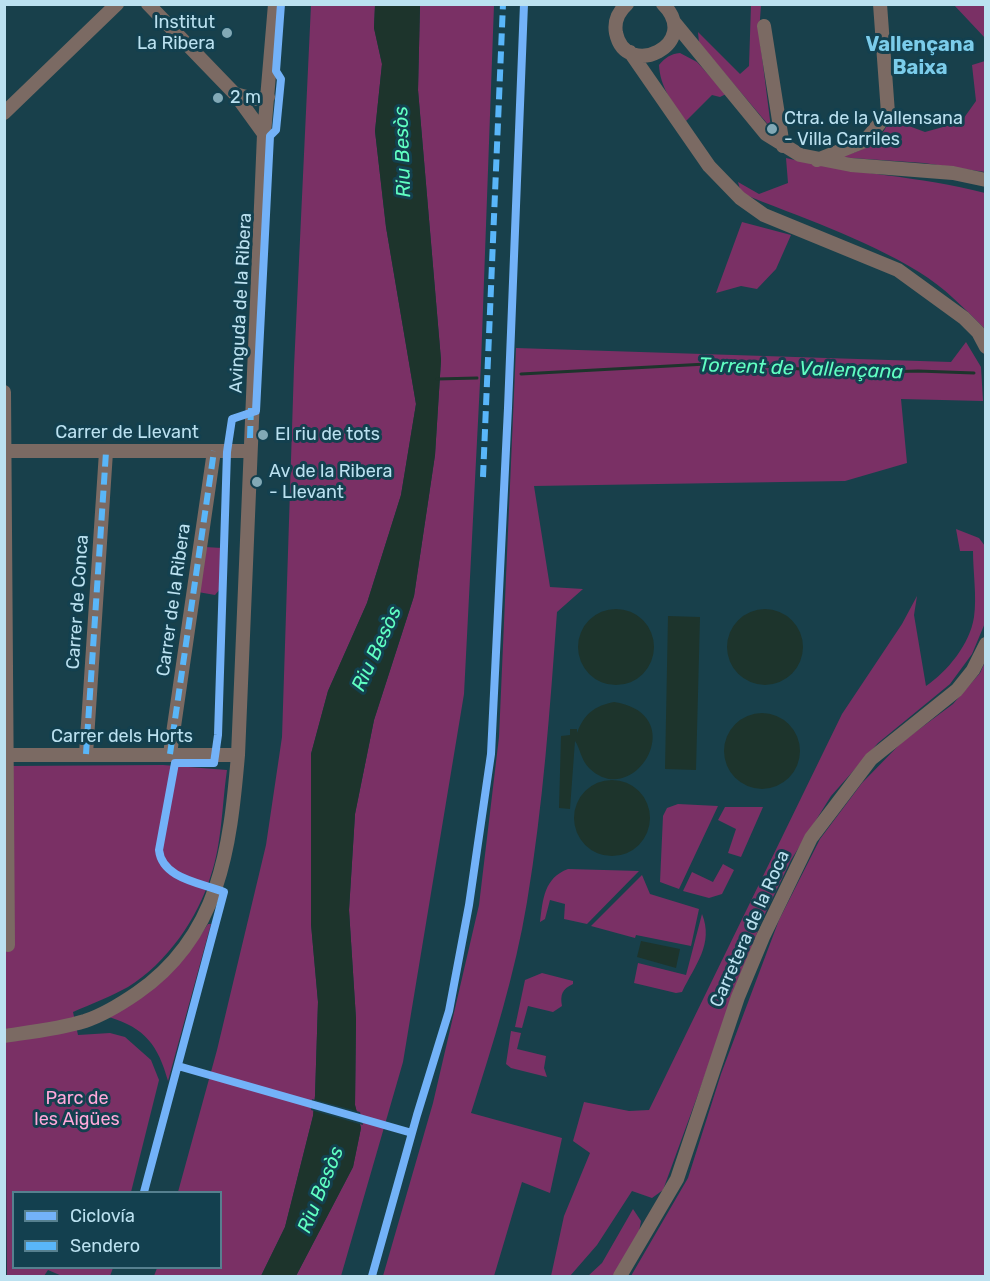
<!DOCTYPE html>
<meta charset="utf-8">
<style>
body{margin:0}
#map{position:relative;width:990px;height:1281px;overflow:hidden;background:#18404b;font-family:Rubik,sans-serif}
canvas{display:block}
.frame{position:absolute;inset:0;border:6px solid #bbe1f0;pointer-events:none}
.legend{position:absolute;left:12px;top:1191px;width:210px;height:78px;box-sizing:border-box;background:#13404f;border:2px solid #56808f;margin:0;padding:8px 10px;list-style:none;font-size:18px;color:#bbe1f0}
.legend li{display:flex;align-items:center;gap:12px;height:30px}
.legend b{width:30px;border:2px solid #56808f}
</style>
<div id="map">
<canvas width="990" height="1281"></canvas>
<div class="frame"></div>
<ul class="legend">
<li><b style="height:8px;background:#73b2f8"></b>Ciclovía</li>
<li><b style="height:8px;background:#59b6f9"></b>Sendero</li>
</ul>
</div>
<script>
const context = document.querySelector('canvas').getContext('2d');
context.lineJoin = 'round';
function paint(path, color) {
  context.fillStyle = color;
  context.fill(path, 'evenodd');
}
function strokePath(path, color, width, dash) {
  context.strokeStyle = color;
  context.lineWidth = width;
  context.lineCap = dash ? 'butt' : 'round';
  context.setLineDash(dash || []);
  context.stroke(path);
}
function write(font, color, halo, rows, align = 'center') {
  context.font = font + ' Rubik,sans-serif';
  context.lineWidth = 6;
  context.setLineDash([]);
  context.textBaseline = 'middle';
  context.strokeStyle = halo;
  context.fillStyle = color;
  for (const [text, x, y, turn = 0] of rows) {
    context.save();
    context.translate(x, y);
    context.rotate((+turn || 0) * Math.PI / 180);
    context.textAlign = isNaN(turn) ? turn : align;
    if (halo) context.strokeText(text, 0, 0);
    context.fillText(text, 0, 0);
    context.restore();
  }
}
const green = new Path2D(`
 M311 5H375L374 28 382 64 375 131 386 227 416 404 401 495 367 603 328 691 311 754V924L318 1002 315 1096 313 1116 285 1227 261 1276H154L157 1268H220V1192H178L217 1050 266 845 282 737 294 367Z
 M420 5H494L481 363 464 694 403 1062 341 1276H296L353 1167 361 1128 355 1105 356 1019 349 910 355 814 374 720 414 596 435 455 441 360 418 90Z
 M751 5H761L759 33 771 128 699 43 698 32 740 74 749 66Z
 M954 5H985V38Z
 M680 53 697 62 726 94 720 97 712 95 686 121C673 104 660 87 659 65 665 58 670 54 680 53Z
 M985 61V172L924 163 837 157C862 152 880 144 890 119L925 132 961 122 976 101 972 65Z
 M786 158C852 174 920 176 985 193V329C965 309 944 287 919 272 864 238 799 217 741 193L738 182 759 194 788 183Z
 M742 222 791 235 776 269 757 289 741 286 716 293Z
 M966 342 981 367 983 401 901 399 907 463 845 481 534 486 550 587 583 589 557 612C550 709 543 806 527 902 515 974 493 1044 471 1113L562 1138 550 1193 522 1182 494 1276H383L433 1103 479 905 499 737 516 348 951 362Z
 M956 529 979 538 985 546V623L972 654 950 684 878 743 831 796 791 860 761 922 663 1190 652 1198 632 1191 597 1245 570 1276H551L564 1216 590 1153 573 1141 584 1102 629 1111 649 1110 842 714 902 624 917 596 914 615 926 686C947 672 970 644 974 617 977 597 973 572 973 551H960Z
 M205 547 222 548 221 588 215 595 198 592Z
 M985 662V1276H631L688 1178 721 1074 779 920 820 839 862 783 902 742 953 704 980 673Z
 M163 765 227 770C222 804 222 843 211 875 198 918 167 963 128 987 110 997 91 1004 73 1012L78 1035 110 1033 125 1037 151 1060 159 1080 131 1192H14V1268H113L110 1276H62L48 1270 44 1276H7L4 891 12 766Z
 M678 804 718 806 679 889 660 882 663 816 667 808Z
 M725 807H763L741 857 728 853 736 829 718 820Z
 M723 864 734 870 722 894 709 898 683 891 692 872 713 882Z
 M568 869 639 871 587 924 564 919 565 904 550 900 545 919 540 922C543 899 544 878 568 869Z
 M642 875 650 894 699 909 691 946 636 935 635 938 591 926Z
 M702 914C714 944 695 965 682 992L676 993 634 983 638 963 686 975Z
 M208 924H211L168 1081C158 1045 145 1028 109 1017 158 989 177 971 208 924Z
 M542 973 573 981V984C562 989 560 995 562 1006L553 1012 528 1006 522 1028 515 1027 525 980Z
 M511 1031 521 1033 517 1049 546 1056 544 1068 547 1077 511 1068 506 1064Z
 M633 1209 641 1221 638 1237 613 1276H588L602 1263Z`);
const water = new Path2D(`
 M375 5H420L418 90 441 360 435 455 414 596 374 720 355 814 349 910 356 1019 355 1105 361 1128 353 1167 296 1276H261L285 1227 313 1116 315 1096 318 1002 311 924V754L328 691 367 603 401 495 416 404 386 227 375 131 382 64 374 28Z
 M727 647a38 38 0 1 1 76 0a38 38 0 1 1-76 0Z
 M578 647a38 38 0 1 1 76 0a38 38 0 1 1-76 0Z
 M668 616 700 617 696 770 665 769Z
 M614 702C693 714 634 812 589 768 581 760 580 748 575 741L570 809 559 808 561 736 570 735V729H577V733C584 714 594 706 614 702Z
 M724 751a38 38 0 1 1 76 0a38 38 0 1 1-76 0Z
 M574 818a38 38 0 1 1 76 0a38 38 0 1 1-76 0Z
 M641 941 680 949 676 968 637 957Z`);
const pier = new Path2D(`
 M312 1099 360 1112 363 1125 311 1110Z`);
const stream = new Path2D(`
 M521 374 725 363 851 373 918 371 974 373
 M437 379 477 378`);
const minor = new Path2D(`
 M148 4 235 94 264 134
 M627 4C618 12 614 22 616 33 626 81 703 44 663 4
 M674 22 766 134 800 155 851 165 953 173 986 180
 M764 26 783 146
 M630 52 709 166 740 198 764 215 898 270 964 318 978 332 986 347
 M235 94 254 99 268 97
 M4 113 117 4
 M817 160 865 141 888 113 880 4
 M4 392 8 945
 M5 451H250
 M86 754 106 452
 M170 754 214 451
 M6 755H238
 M4 1036C31 1032 59 1029 85 1021 103 1015 121 1004 137 993 220 936 230 848 238 755L264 134 275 4
 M620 1276 677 1179 738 997 763 937 811 838 871 759 957 690 973 670 986 644`);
const quiet = new Path2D(`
 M250 438 251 408
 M483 477 503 4
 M86 754 106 452
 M170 754 214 451`);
const cycleway = new Path2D(`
 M178 1066 412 1133
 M144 1192 224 892C202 883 162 879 159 850L175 763H214L218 735 227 452 232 419 256 411 270 136 276 130 281 79 276 71 281 4
 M372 1276 417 1115 449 1011 469 905 491 754 508 408 524 4`);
const markers = [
 [227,33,6,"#82a9b6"],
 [218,98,6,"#82a9b6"],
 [772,129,6,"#82a9b6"],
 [263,435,6,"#82a9b6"],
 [257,482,6,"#82a9b6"]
];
const poiNames = [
 ["Institut",215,23,"right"],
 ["La Ribera",215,44,"right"],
 ["2 m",230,98],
 ["Ctra. de la Vallensana",784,119],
 ["- Villa Carriles",784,140],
 ["El riu de tots",275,435],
 ["Av de la Ribera",269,472],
 ["- Llevant",269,493]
];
const streetNames = [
 ["Avinguda de la Ribera",241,303,-87],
 ["Carrer de Llevant",127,433],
 ["Carrer de la Ribera",174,600,-82],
 ["Carrer de Conca",78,602,-86],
 ["Carrer dels Horts",122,737],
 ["Carretera de la Roca",750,929,-66]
];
const parkNames = [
 ["Parc de",77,1099],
 ["les Aigües",77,1120]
];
const neighbourhoodNames = [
 ["Vallençana",920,45],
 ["Baixa",920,68]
];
const waterNames = [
 ["Riu Besòs",403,152,-92],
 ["Torrent de Vallençana",801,369,2],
 ["Riu Besòs",377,649,-65],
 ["Riu Besòs",321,1190,-68]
];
paint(green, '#7a3065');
paint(water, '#1d342c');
paint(pier, '#18404b');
strokePath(stream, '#1d342c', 3);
strokePath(minor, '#7b6a63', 14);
strokePath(quiet, '#59b6f9', 6, [12, 6]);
strokePath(cycleway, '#73b2f8', 8);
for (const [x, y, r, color] of markers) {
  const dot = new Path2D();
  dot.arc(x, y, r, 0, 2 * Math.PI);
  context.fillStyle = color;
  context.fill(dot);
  strokePath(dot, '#13404f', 2);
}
write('18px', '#bbe1f0', '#13404f', poiNames, 'left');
write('18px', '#bbe1f0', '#13404f', streetNames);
write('18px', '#ffa8da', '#13404f', parkNames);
write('bold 20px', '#7bccea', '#13404f', neighbourhoodNames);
write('italic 20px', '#60fec2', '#13404f', waterNames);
</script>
